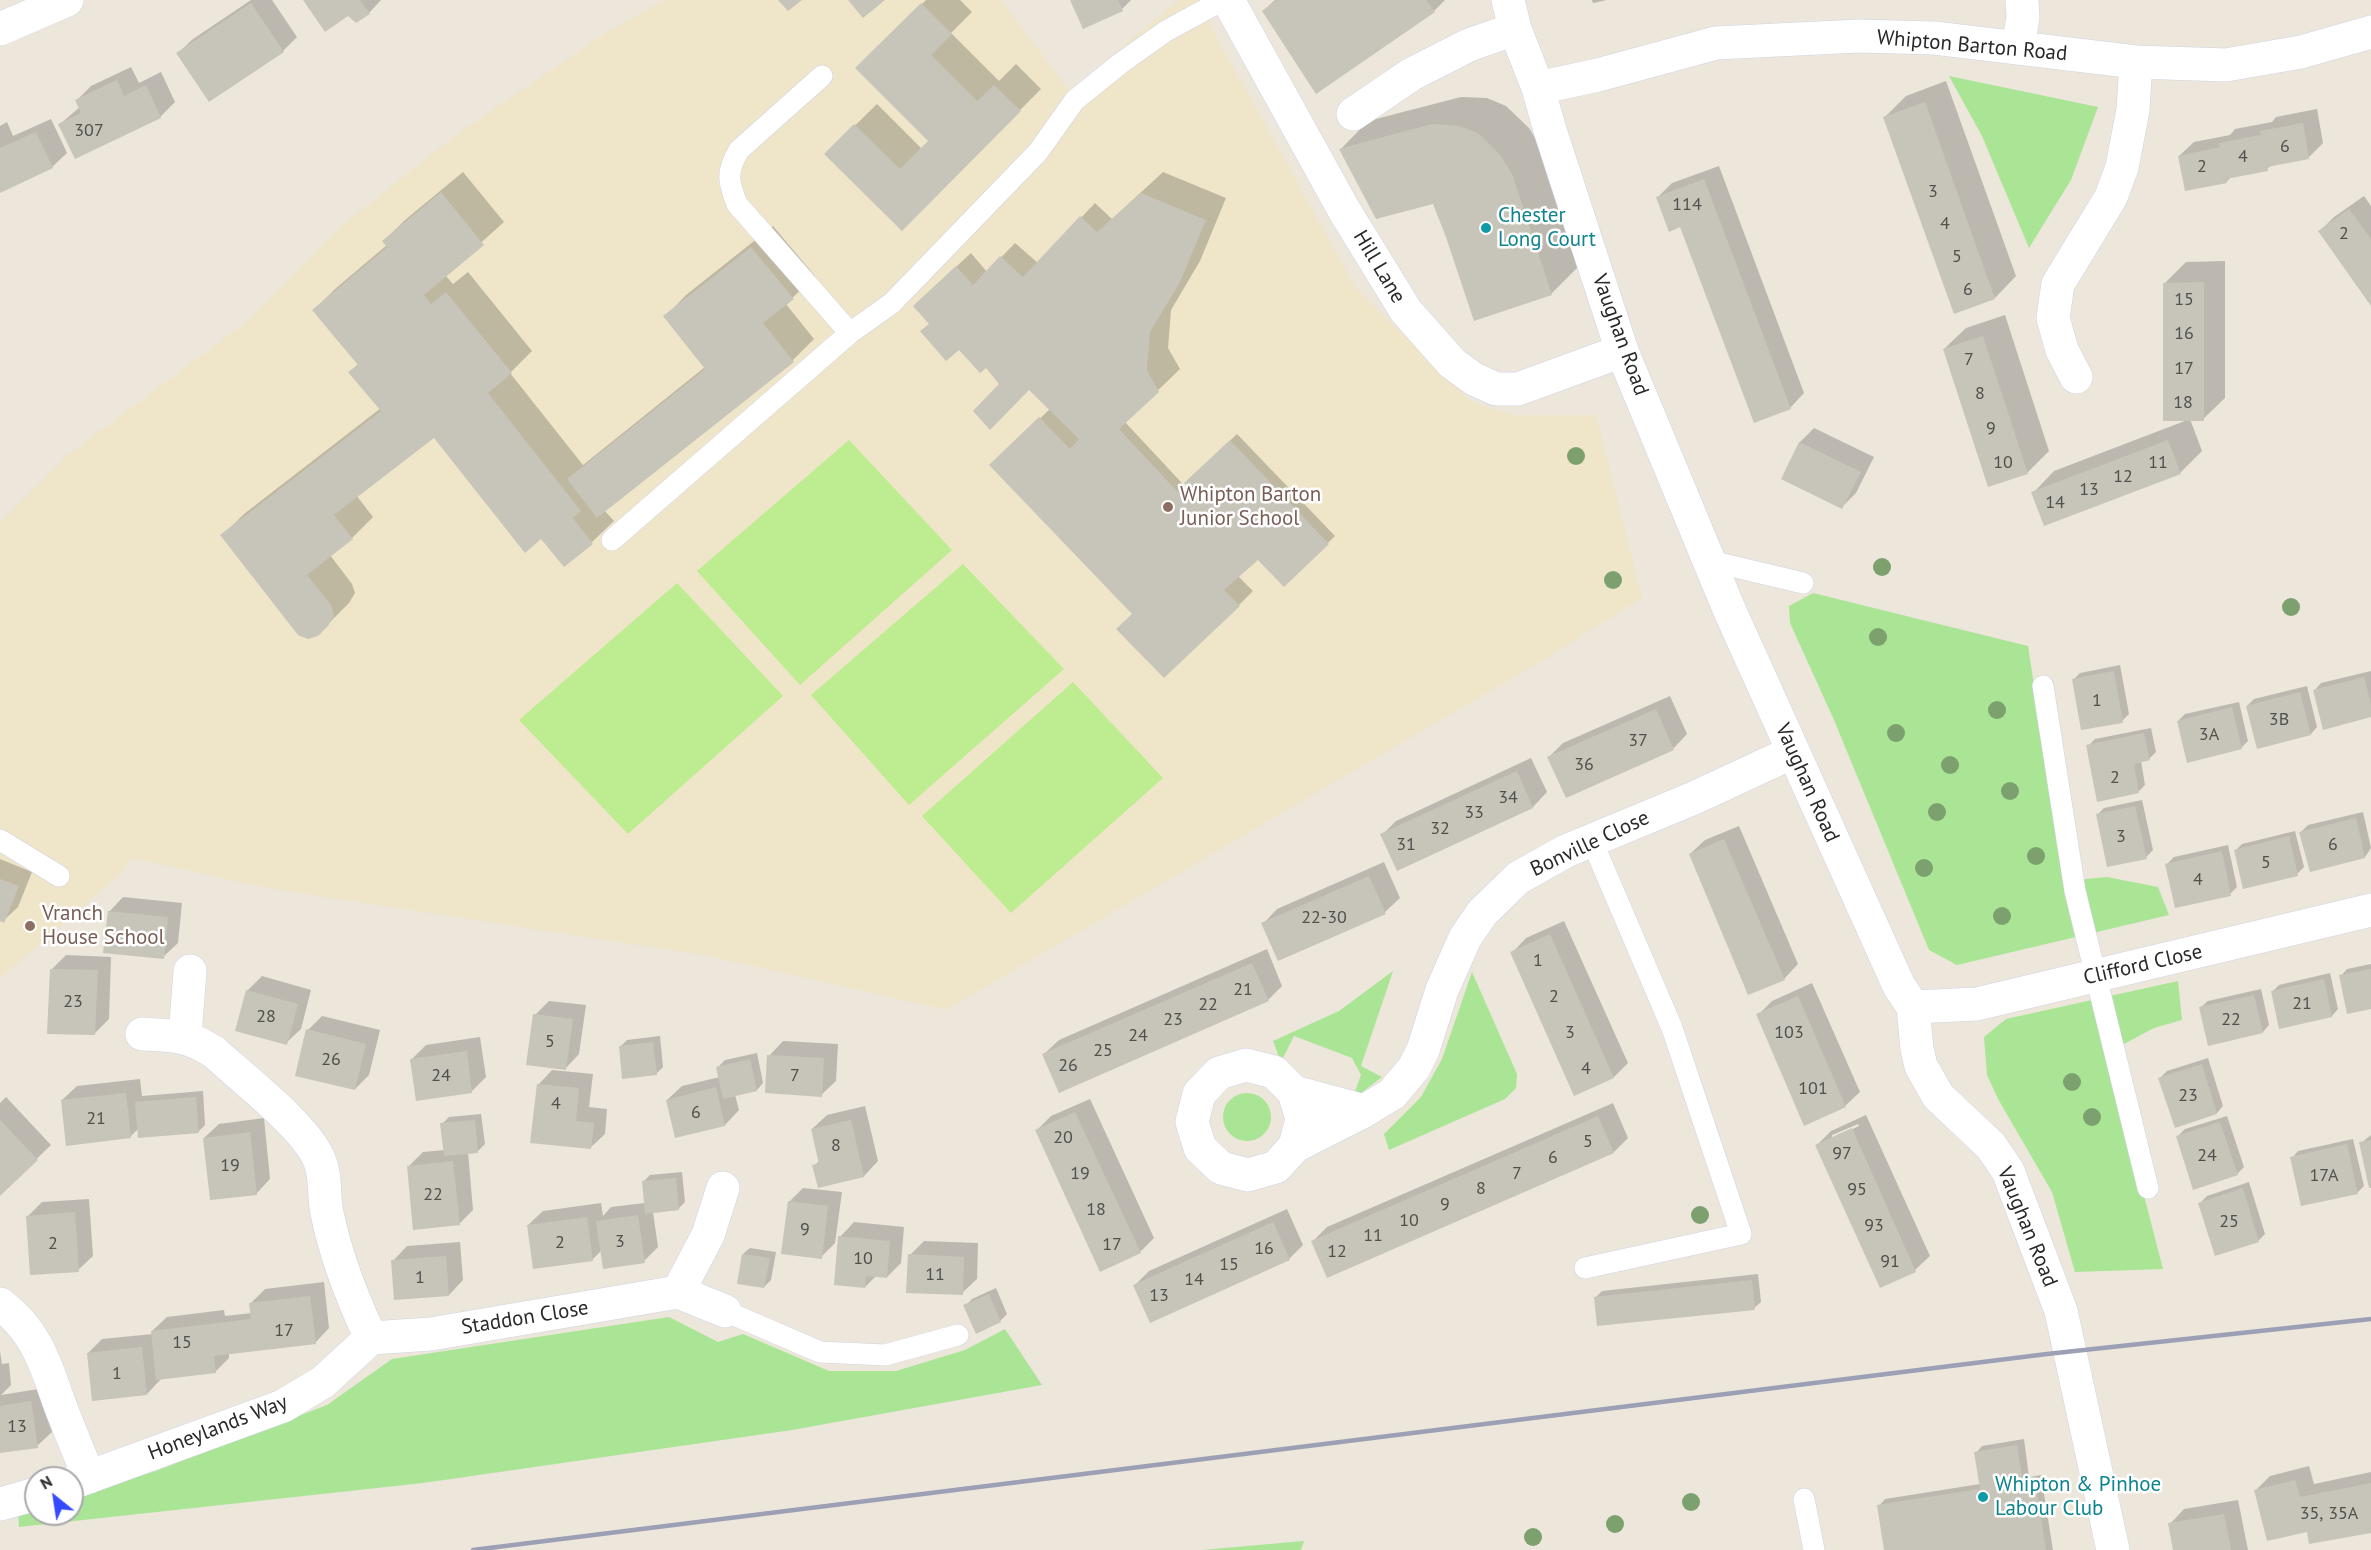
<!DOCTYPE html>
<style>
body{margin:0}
#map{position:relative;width:2371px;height:1550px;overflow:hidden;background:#ece6db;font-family:"PT Sans",sans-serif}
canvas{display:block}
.north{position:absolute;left:24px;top:1466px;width:60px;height:60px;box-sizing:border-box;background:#fff;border:2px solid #a9a9a9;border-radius:50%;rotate:330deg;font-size:16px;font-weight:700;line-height:24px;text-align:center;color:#292929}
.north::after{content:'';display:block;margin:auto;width:21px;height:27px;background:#3549ff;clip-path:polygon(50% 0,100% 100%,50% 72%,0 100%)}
</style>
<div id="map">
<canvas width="2371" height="1550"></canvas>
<div class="north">N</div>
</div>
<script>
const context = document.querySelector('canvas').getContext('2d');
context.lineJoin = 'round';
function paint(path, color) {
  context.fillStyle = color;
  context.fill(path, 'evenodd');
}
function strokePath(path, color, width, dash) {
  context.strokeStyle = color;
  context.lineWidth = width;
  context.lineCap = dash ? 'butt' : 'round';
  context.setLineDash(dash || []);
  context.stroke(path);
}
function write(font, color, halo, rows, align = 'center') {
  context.font = font + ' "PT Sans",sans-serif';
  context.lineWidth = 5;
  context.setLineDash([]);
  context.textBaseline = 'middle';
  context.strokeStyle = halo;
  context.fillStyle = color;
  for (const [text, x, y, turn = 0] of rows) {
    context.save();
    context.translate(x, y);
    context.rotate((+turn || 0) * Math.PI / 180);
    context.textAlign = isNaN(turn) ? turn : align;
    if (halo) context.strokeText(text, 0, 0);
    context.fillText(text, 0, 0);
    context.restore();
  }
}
const education = new Path2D(`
 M664 0H1001L1072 94 1124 45 1179 0H1201L1217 38 1356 288 1469 400 1511 415H1596L1642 598 1545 659 946 1010 709 956 267 888 131 858 122 873 0 978V522L68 455 246 322 341 226 460 132 607 32Z`);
const green = new Path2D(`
 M1949 76 2098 107 2071 180 2029 248 1982 136Z
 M1813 593 2028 646 2064 881 2107 877 2158 887 2169 915 1957 965 1929 950 1834 720 1790 623 1789 606Z
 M1393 971 1361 1066 1382 1077 1361 1093 1354 1094 1361 1075 1352 1058 1294 1036 1281 1062 1273 1041 1339 1011Z
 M1472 972 1517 1074 1516 1088 1505 1099 1389 1150 1384 1134 1421 1097 1442 1059Z
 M2178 981 2182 1020 2154 1028 2107 1053 2163 1269 2075 1272 2052 1192 1998 1099 1987 1075 1984 1037 2006 1019Z
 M1223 1117a24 24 0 1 1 48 0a24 24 0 1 1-48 0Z
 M669 1317 718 1342 743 1334 829 1371H896L965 1350 1005 1329 1042 1385 792 1430 423 1483 19 1527 18 1512 36 1507V1514H72V1496L156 1471 327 1405 392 1359Z
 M1304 1541 1301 1550H1202L1303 1541Z`);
const pitch = new Path2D(`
 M849 440 952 550 800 685 697 571Z
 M963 564 1064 669 909 805 811 695Z
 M677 583 783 696 628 834 519 720Z
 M1073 682 1163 778 1011 913 922 816Z`);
const shadow = new Path2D(`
 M251 0H272L297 37 283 51 178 53 193 39Z
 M304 0H381L369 13 349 15Z
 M926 0H960L972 12 951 33 999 81 1016 64 1041 89 902 229 826 154 877 104 922 149 930 141 857 68Z
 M1071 0H1131L1122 9Z
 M1275 0H1445L1434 11H1263Z
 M1592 0H1607L1593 3Z
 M131 67 139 83 161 72 175 102 160 117 76 157 60 124 80 107 77 100 91 86Z
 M1946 81 2016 276 1995 298 1885 117 1906 96Z
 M1461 97 1487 98 1506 106 1529 128 1540 146 1579 266 1551 294 1448 237 1433 202 1341 149 1368 121Z
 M2317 109 2323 143 2309 157 2272 164 2267 169 2232 176 2226 182 2179 156 2194 142 2230 135 2235 129 2272 122 2276 117Z
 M51 119 67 153 52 167 0 191V126L7 122 13 136Z
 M1719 166 1804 393 1790 408 1681 225 1658 197 1672 183Z
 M463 172 504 222 445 275 453 284 468 272 532 351 510 373 583 465 705 367 665 317 686 295 773 226 815 276 786 304 814 339 792 361 604 510 614 521 592 542 564 565 541 537 434 436 356 495 373 517 352 538 330 555 352 584 355 593 349 603 317 635 222 536 244 514 381 408 350 372 358 364 314 310 335 289 387 245 384 241 405 220Z
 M1163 172 1226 198 1200 261 1171 310 1168 348 1180 369 1125 422 1194 496 1197 493 1186 483 1237 434 1335 536 1284 585 1258 558 1238 576 1253 591 1239 605 991 465 1050 409 1029 388 1001 384 986 366 959 348 930 323 929 292 971 253 987 272 1015 243 1038 263 1095 203 1112 219Z
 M2364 196 2371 206V303L2320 231 2334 217Z
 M2225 261V398L2203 419 2165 283 2186 262Z
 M2005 315 2049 451 2028 472 1989 485 1944 349 1966 328Z
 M2190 419 2202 451 2180 473 2045 525 2033 493 2054 471Z
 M1814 428 1874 457 1856 493 1842 507 1783 478 1800 442Z
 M2120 665 2129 714 2122 721 2073 680 2080 673Z
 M2371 671V715L2315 690 2321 683Z
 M2307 686 2317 727 2311 734 2247 706 2254 699Z
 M1670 696 1687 734 1673 749 1549 757 1563 743Z
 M2239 702 2248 741 2241 748 2178 721 2185 714Z
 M2151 728 2156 752 2149 759 2141 761 2145 785 2138 792 2088 746 2095 739Z
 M1531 758 1547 792 1533 807 1398 869 1382 835 1396 821Z
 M2142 800 2153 850 2146 857 2097 815 2104 808Z
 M2363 812 2371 848 2365 857 2301 832 2308 825Z
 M1739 826 1798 964 1784 979 1690 854 1705 840Z
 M2295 831 2304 867 2297 874 2236 850 2242 844Z
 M2228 845 2237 887 2230 894 2167 864 2174 857Z
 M0 859 32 872 18 907 3 921 0 920Z
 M1384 862 1400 898 1385 912 1278 959 1263 924 1277 909Z
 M123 897 182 903 178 943 163 957 109 912Z
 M1564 921 1628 1063 1614 1077 1575 1094 1512 953 1526 938Z
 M1267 949 1282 986 1268 1000 1044 1054 1059 1040Z
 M66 955 111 957 109 1019 94 1034 52 969Z
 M2371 964V1007L2341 976 2347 969Z
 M2330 973 2338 1009 2332 1016 2273 991 2279 985Z
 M262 976 311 990 301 1029 286 1043 247 991Z
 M1812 983 1860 1092 1845 1106 1758 1015 1772 1001Z
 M2261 989 2269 1025 2263 1032 2201 1007 2208 1001Z
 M549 1001 586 1005 579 1054 565 1069 535 1015Z
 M322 1016 380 1030 369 1075 355 1089 308 1030Z
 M660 1036 663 1067 656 1074 620 1047 627 1040Z
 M480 1037 486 1077 472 1091 412 1059 426 1045Z
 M783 1041 838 1044 836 1081 821 1095 769 1056Z
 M757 1053 763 1083 757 1090 735 1095 739 1110 725 1125 667 1100 682 1086 720 1077 718 1067 725 1060Z
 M2208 1058 2223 1106 2217 1113 2160 1078 2167 1071Z
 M552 1070 593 1074 589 1107 607 1109 605 1134 590 1148 538 1085Z
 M140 1079 142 1096 203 1091 205 1125 199 1131 139 1128 130 1137 62 1100 77 1086Z
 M6 1097 51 1145 0 1194V1103Z
 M1090 1099 1154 1238 1140 1252 1037 1130 1051 1116Z
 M1613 1103 1628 1138 1614 1152 1313 1241 1327 1227Z
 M865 1106 878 1161 864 1176 814 1166 820 1160 812 1129 827 1115Z
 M481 1114 485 1144 478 1151 468 1152 473 1210 459 1224 409 1166 423 1152 445 1150 442 1124 449 1117Z
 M1866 1115 1930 1256 1915 1270 1817 1145 1831 1131ZM1858 1124 1859 1126 1832 1139V1135Z
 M2227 1116 2244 1167 2237 1174 2178 1136 2185 1129Z
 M264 1118 270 1179 256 1194 204 1138 219 1124Z
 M2371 1135V1186L2361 1143Z
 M2353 1139 2364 1186 2357 1193 2292 1158 2298 1151Z
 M682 1172 685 1202 678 1209 653 1212 658 1247 644 1261 601 1251 592 1260 528 1225 543 1211 601 1203 603 1216 611 1207 645 1203 643 1182 650 1175Z
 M2249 1182 2265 1234 2259 1240 2216 1254 2200 1203 2207 1196Z
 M803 1188 842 1192 835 1243 821 1257 789 1202Z
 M89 1199 93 1256 78 1270 28 1216 42 1202Z
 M1287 1209 1303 1245 1289 1259 1135 1285 1149 1271Z
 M854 1222 904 1227 901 1263 887 1277 876 1276 865 1287 840 1237Z
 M924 1241 978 1243 977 1279 962 1293 910 1255Z
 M460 1242 463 1280 449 1295 393 1261 407 1246Z
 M750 1248 776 1252 771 1280 764 1287 743 1254Z
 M1758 1274 1761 1302 1754 1308 1595 1298 1602 1291Z
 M324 1282 329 1328 315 1343 229 1353V1358L215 1372 161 1379 147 1394 88 1353 102 1339 153 1334 152 1331 167 1317 224 1310 225 1316 252 1313 251 1303 265 1289Z
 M996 1288 1007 1314 1000 1321 965 1306 972 1299Z
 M0 1351 2 1364 9 1363 11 1385 1 1395 45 1388 52 1432 37 1446 0 1452Z
 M2024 1439 2029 1477 2041 1475 2053 1550H1885L1879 1506 1885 1499 1980 1484 1976 1453 1982 1446Z
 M2309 1466 2314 1484 2371 1472V1531L2308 1530 2256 1490 2270 1476Z
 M2238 1500 2248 1550H2175L2170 1524 2184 1509Z`);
const building = new Path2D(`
 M303 0H360L370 14 356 23 348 16 325 32Z
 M778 0H802L788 11Z
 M848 0H885L863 18Z
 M1070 0H1118L1123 11 1083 29Z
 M1277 0H1426L1435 12 1316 94 1262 11Z
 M251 3 284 52 209 102 176 53Z
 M921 3 952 34 931 55 977 101 994 85 1021 111 902 231 824 154 854 124 900 169 928 141 855 68Z
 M117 80 124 96 146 85 161 118 75 159 58 124 81 113 75 100Z
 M1925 102 1995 299 1954 314 1883 117Z
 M2303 123 2309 159 2267 167 2268 171 2226 179 2227 183 2185 191 2178 156 2220 147 2219 143 2261 135 2260 131Z
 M1432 124 1459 126 1478 133 1501 156 1512 174 1552 295 1474 321 1446 237 1433 204 1376 219 1339 149Z
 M36 132 53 168 0 193V148Z
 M1704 179 1791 409 1754 423 1680 227 1669 232 1656 197Z
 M441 192 484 245 424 295 431 304 446 292 512 373 488 393 581 511 573 518 593 544 564 567 541 539 525 553 434 438 334 515 353 539 307 575 331 605 334 616 328 626 318 636 308 639 298 635 220 535 381 411 348 372 358 365 312 310 387 247 382 241Z
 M1141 193 1206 220 1179 284 1150 332 1147 370 1159 392 1119 429 1187 502 1195 493 1184 483 1230 440 1329 544 1284 587 1258 560 1224 590 1240 606 1164 678 1116 629 1132 614 989 465 1039 417 1070 449 1079 439 1029 390 990 430 973 411 999 384 986 368 980 373 959 350 946 361 920 331 929 324 913 306 956 266 973 285 1000 256 1023 277 1080 216 1097 232Z
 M2349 209 2371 239V306L2318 231Z
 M751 247 794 299 763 323 794 362 597 518 567 479 705 369 663 316Z
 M2204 282V421H2163V283Z
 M1983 336 2028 474 1988 487 1943 349Z
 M2168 440 2181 474 2044 526 2031 492Z
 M1799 442 1861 472 1842 509 1781 479Z
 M2114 671 2123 723 2081 730 2072 679Z
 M2364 677 2371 704V717L2323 730 2313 690Z
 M2300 692 2311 735 2257 749 2246 706Z
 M2232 707 2242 749 2187 763 2177 721Z
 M1656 709 1674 750 1566 798 1547 757Z
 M2144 733 2150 760 2134 764 2139 793 2097 802 2086 745Z
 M1517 771 1533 808 1397 871 1380 834Z
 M2135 806 2147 859 2107 867 2096 814Z
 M2356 818 2365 858 2310 872 2299 832Z
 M2289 836 2298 876 2243 889 2234 850Z
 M1724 839 1785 980 1748 995 1689 854Z
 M2222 851 2231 896 2175 908 2165 864Z
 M1369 876 1386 914 1278 961 1261 923Z
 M0 879 19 886 4 923 0 921Z
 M108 911 168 917 164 959 103 953Z
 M1550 934 1614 1078 1574 1096 1510 952Z
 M1252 963 1269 1001 1059 1093 1042 1054Z
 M50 969 98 970 95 1035 47 1034Z
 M2371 969V1009L2347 1014 2339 975Z
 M2324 979 2332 1017 2279 1029 2271 991Z
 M246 990 298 1004 287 1045 235 1031Z
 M2254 995 2263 1033 2208 1046 2199 1007Z
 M1798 996 1846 1107 1804 1126 1756 1014Z
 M533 1014 573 1019 566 1070 526 1065Z
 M306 1029 366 1044 355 1090 295 1076Z
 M653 1042 657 1075 622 1079 619 1046Z
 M467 1051 472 1093 416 1101 410 1059Z
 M767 1055 824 1058 822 1097 765 1093Z
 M750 1059 757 1091 723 1099 716 1067Z
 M2202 1064 2217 1114 2175 1128 2158 1078Z
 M537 1084 579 1088 576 1121 594 1123 591 1149 530 1143Z
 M716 1087 725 1126 675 1138 666 1100Z
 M126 1093 131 1138 66 1146 61 1100Z
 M196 1097 199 1133 138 1138 135 1102Z
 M1075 1112 1141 1253 1100 1272 1035 1130Z
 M1598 1116 1614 1153 1327 1278 1311 1241Z
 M0 1120 38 1160 0 1196Z
 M475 1120 478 1153 444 1156 440 1123Z
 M851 1120 864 1177 818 1188 812 1165 819 1164 811 1129Z
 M2220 1122 2238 1175 2193 1190 2176 1136Z
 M1852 1128 1916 1272 1880 1288 1815 1145Z
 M250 1132 257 1195 210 1200 203 1138Z
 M2371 1140V1188H2369L2359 1142Z
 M2347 1144 2358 1194 2301 1206 2290 1157Z
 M453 1161 460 1225 413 1230 407 1166Z
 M676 1178 679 1210 645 1214 642 1181Z
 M2243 1188 2259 1242 2215 1256 2198 1203Z
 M788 1201 828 1206 822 1259 781 1254Z
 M75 1212 79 1272 30 1275 26 1216Z
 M638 1215 645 1263 603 1269 596 1221Z
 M587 1217 593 1261 533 1269 527 1225Z
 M1273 1222 1290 1260 1150 1323 1133 1285Z
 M838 1236 890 1241 887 1278 866 1276 865 1288 834 1285Z
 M742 1254 770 1258 764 1288 737 1284Z
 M908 1254 964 1257 963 1295 906 1293Z
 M446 1256 449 1296 394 1300 391 1260Z
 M1752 1280 1755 1310 1597 1326 1594 1297Z
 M989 1294 1001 1322 976 1334 963 1305Z
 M310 1296 316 1344 214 1356 216 1373 156 1380 151 1331 251 1319 249 1303Z
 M142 1347 147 1395 92 1401 87 1353Z
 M31 1401 38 1448 0 1453V1406Z
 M2017 1445 2023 1483 2035 1481 2046 1550H1884L1877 1505 1980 1489 1974 1452Z
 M2295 1480 2300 1497 2371 1483V1533L2309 1544 2307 1532 2267 1541 2254 1490Z
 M2224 1514 2231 1550H2173L2168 1523Z`);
const service = new Path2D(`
 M822 76 739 150C726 172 728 181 737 204L850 333
 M612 540 850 333 892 303 1038 152 1075 100 1121 63 1166 31 1223 0
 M1710 561 1803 583
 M2043 686 2075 891 2148 1188
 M0 840 59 876
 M1585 1268 1741 1234 1672 1028 1592 841
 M725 1311 820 1352 885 1355 958 1335
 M1804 1499 1814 1550`);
const minor = new Path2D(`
 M1228 0 1344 210 1406 311 1452 363 1474 379 1496 389H1518L1622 351
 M1508 0 1515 29 1538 88 1550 130 1622 351 1729 609 1899 986 1913 1007 1917 1049 1921 1066 1938 1096 1991 1146 2008 1171 2061 1311 2113 1550
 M2018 47 2023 18 2022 0
 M1538 88 1598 75 1716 43 1859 36 1934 38 2136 62 2226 65 2301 52 2371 32
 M1353 114 1412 74 1469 45 1515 29
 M2076 377 2062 350 2053 318 2058 284 2111 197 2122 167 2133 110 2136 62
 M1913 1007 1977 1004 2371 910
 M185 1036 190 971
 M1294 1092 1302 1119 1295 1146 1276 1167 1248 1175 1221 1168 1200 1148 1192 1122 1199 1094 1219 1073 1246 1065 1274 1072 1294 1092 1364 1111
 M1295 1146 1364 1111 1392 1094 1414 1068 1423 1050 1442 990 1465 938 1482 913 1518 878 1566 851 1694 798 1793 752
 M678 1292 725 1311
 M0 1304C37 1332 45 1363 60 1405 69 1429 79 1453 89 1477
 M371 1338 431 1334 678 1292 708 1235 723 1188
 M72 1483 283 1406 323 1382 371 1338C352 1298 336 1257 327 1213 323 1196 327 1177 319 1159 305 1126 242 1078 214 1052 184 1034 176 1036 142 1034
 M0 1504 36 1494`);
const secondary = new Path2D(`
 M0 29 67 0`);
const rail = new Path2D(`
 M473 1550 2047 1354 2371 1319`);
const trees = [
 [1576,456],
 [1882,567],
 [1613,580],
 [2291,607],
 [1878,637],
 [1997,710],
 [1896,733],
 [1950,765],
 [2010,791],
 [1937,812],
 [2036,856],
 [1924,868],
 [2002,916],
 [2072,1082],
 [2092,1117],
 [1700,1215],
 [1691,1502],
 [1615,1524],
 [1533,1537]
];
const markers = [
 [1486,228,6,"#0f9aa8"],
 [1168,507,6,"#8d6e63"],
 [30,926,6,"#8d6e63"],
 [1983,1497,6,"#0f9aa8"]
];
const numberNames = [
 ["307",89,131],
 ["6",2285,147],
 ["4",2243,157],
 ["2",2202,167],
 ["3",1933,192],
 ["114",1687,205],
 ["4",1945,224],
 ["2",2344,234],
 ["5",1957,257],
 ["6",1968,290],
 ["15",2184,300],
 ["16",2184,334],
 ["7",1969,360],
 ["17",2184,369],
 ["8",1980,394],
 ["18",2183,403],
 ["9",1991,429],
 ["10",2003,463],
 ["11",2158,463],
 ["12",2123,477],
 ["13",2089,490],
 ["14",2055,503],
 ["1",2097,701],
 ["3B",2279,720],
 ["3A",2209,735],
 ["37",1638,741],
 ["36",1584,765],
 ["2",2115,778],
 ["34",1508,798],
 ["33",1474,813],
 ["32",1440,829],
 ["3",2121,837],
 ["31",1406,845],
 ["6",2333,845],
 ["5",2266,863],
 ["4",2198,880],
 ["22-30",1324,918],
 ["1",1538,961],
 ["21",1243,990],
 ["2",1554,997],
 ["23",73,1002],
 ["21",2302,1004],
 ["22",1208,1005],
 ["28",266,1017],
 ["23",1173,1020],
 ["22",2231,1020],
 ["3",1570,1033],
 ["103",1789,1033],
 ["24",1138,1036],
 ["5",550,1042],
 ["25",1103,1051],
 ["26",331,1060],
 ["26",1068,1066],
 ["4",1586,1069],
 ["24",441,1076],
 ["7",795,1076],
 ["101",1813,1089],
 ["23",2188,1096],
 ["4",556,1104],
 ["6",696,1113],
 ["21",96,1119],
 ["20",1063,1138],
 ["5",1588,1142],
 ["8",836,1146],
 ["97",1842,1154],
 ["24",2207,1156],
 ["6",1553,1158],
 ["19",230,1166],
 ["19",1080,1174],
 ["7",1517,1174],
 ["17A",2324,1176],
 ["8",1481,1189],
 ["95",1857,1190],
 ["22",433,1195],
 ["9",1445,1205],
 ["18",1096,1210],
 ["10",1409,1221],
 ["25",2229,1222],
 ["93",1874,1226],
 ["9",805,1230],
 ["11",1373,1236],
 ["3",620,1242],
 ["2",560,1243],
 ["2",53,1244],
 ["17",1112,1245],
 ["16",1264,1249],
 ["12",1337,1252],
 ["10",863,1259],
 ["91",1890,1262],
 ["15",1229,1265],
 ["11",935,1275],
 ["1",420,1278],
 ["14",1194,1280],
 ["13",1159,1296],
 ["17",284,1331],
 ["15",182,1343],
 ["1",117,1374],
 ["13",17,1427],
 ["35, 35A",2329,1514]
];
const streetNames = [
 ["Whipton Barton Road",1972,46,5],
 ["Hill Lane",1379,267,59],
 ["Vaughan Road",1620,335,70],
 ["Vaughan Road",1807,783,66],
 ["Bonville Close",1590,844,-25],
 ["Clifford Close",2143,965,-13],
 ["Vaughan Road",2027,1227,68],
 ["Staddon Close",525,1318,-9],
 ["Honeylands Way",218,1428,-21]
];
const cultureNames = [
 ["Chester",1498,216],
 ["Long Court",1498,240],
 ["Whipton & Pinhoe",1995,1485],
 ["Labour Club",1995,1509]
];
const educationNames = [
 ["Whipton Barton",1180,495],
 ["Junior School",1180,519],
 ["Vranch",42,914],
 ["House School",42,938]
];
paint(education, '#efe6c9');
paint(green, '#a9e595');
paint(pitch, '#bded90');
paint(shadow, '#0003');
paint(building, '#c7c4b9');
strokePath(service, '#d0d2e3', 22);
strokePath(minor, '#d0d2e3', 34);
strokePath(secondary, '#d0d2e3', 34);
strokePath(service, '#fff', 21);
strokePath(minor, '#fff', 33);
strokePath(secondary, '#fff', 33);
strokePath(rail, '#9d9fb5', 4.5);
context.fillStyle = '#7ca16f';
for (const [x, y] of trees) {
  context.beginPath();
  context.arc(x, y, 9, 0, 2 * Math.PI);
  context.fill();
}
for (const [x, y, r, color] of markers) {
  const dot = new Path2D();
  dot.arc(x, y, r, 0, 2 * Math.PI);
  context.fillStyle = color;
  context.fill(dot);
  strokePath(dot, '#fff', 2);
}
write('18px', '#50504d', null, numberNames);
write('21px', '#292929', '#fff', streetNames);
write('21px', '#0d838f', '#fff', cultureNames, 'left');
write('21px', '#785e54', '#fff', educationNames, 'left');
</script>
